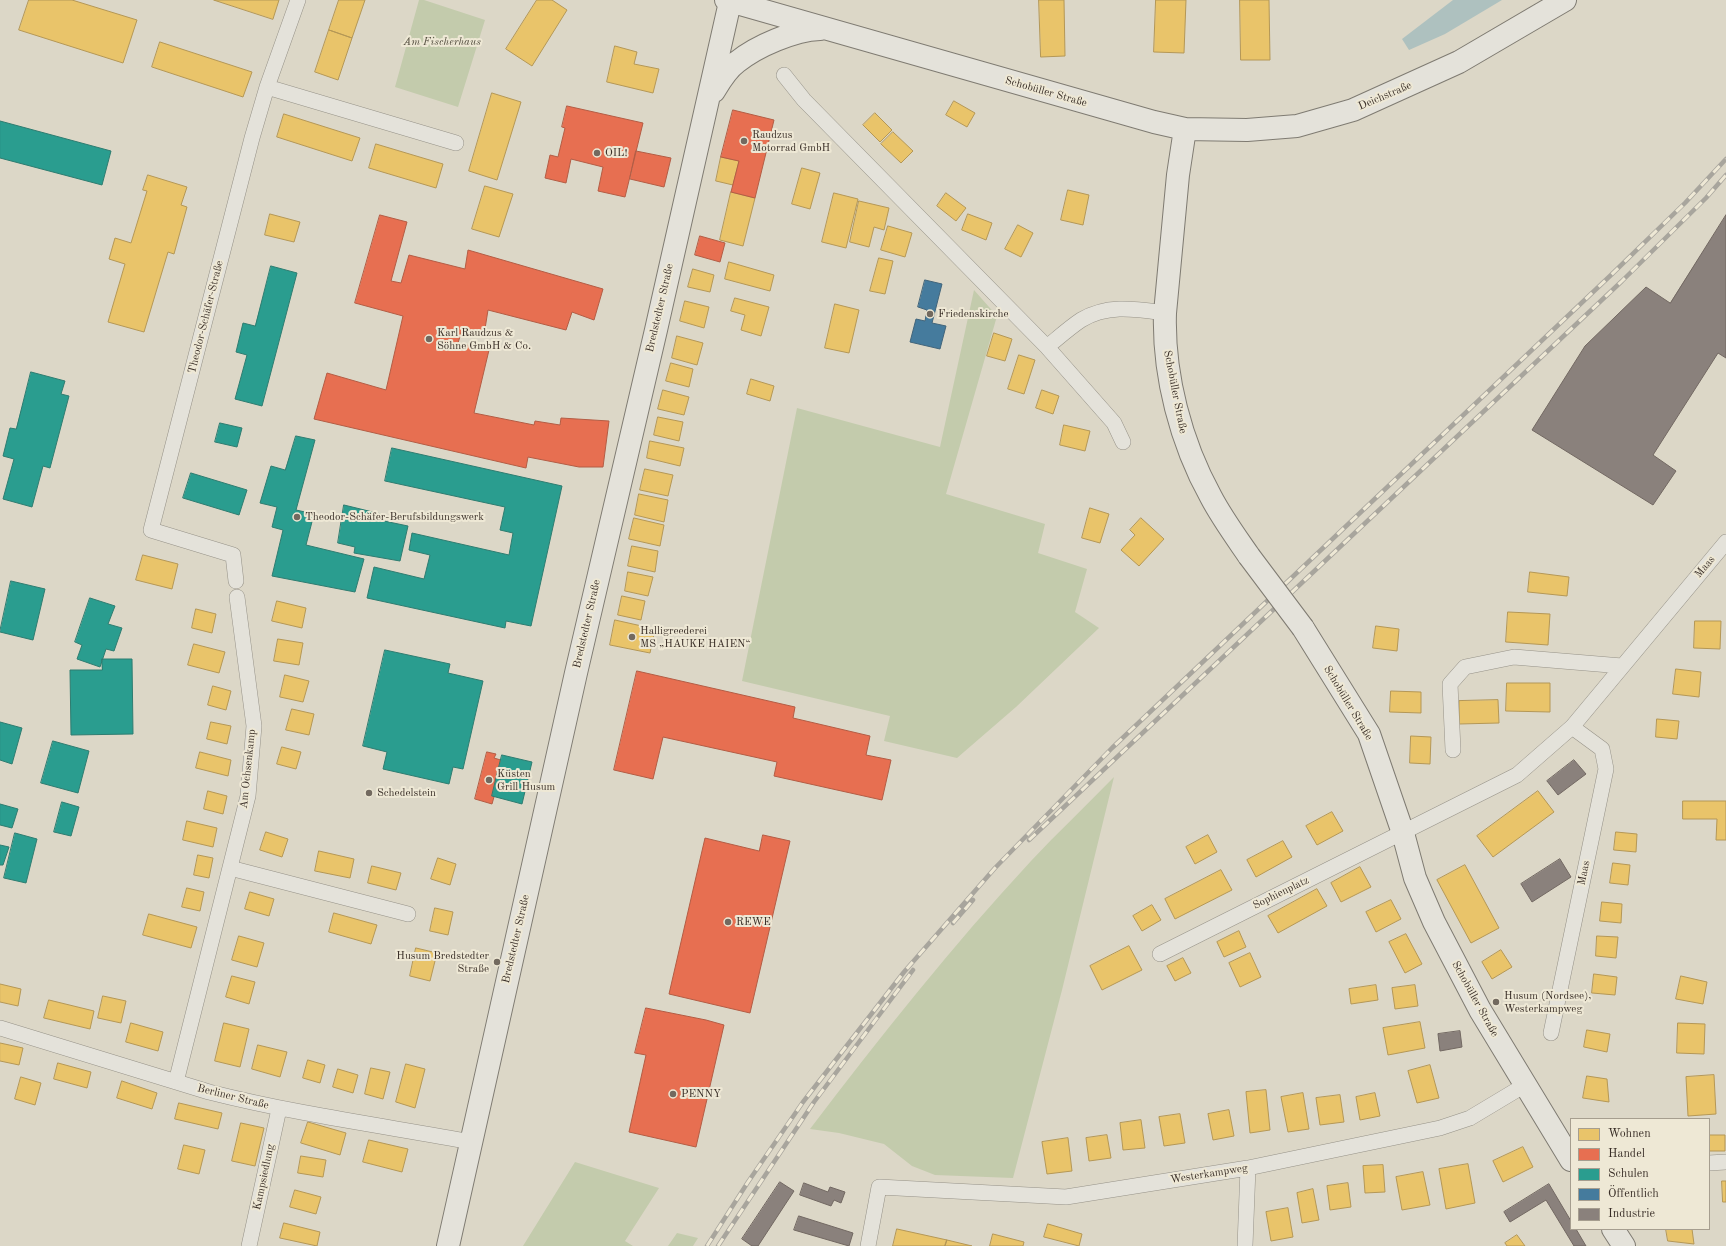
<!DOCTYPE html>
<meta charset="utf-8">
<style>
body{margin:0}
#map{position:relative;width:1726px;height:1246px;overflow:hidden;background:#dcd7c7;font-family:"Old Standard TT",serif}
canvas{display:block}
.legend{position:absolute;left:1570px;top:1118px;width:140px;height:112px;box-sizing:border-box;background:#eee8d5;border:1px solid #a69e8f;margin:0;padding:5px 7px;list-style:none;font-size:12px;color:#392e27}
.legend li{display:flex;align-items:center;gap:8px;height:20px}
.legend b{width:20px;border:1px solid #a69e8f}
</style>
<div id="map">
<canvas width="1726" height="1246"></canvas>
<ul class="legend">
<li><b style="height:11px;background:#e9c46a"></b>Wohnen</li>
<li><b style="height:11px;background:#e76f51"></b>Handel</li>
<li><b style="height:11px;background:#2a9d8f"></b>Schulen</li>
<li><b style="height:11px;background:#457b9d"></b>Öffentlich</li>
<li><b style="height:11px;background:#8a817c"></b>Industrie</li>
</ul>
</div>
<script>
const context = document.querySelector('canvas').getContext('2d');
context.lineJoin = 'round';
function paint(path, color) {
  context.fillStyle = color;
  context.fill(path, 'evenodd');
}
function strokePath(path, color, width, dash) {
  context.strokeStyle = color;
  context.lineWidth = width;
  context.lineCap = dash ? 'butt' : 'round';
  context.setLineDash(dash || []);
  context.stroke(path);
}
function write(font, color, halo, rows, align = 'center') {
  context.font = font + ' "Old Standard TT",serif';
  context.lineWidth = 4;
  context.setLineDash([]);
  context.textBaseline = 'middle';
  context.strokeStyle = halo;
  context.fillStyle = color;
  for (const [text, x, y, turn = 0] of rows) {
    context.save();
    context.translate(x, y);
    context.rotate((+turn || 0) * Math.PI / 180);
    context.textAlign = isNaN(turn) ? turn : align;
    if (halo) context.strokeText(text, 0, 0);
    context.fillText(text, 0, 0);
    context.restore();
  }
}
const green = new Path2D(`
 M419 0H424L485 20 458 107 395 87Z
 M974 290 997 316 946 494 1045 524 1038 553 1087 569 1075 612 1099 628 1016 707 957 758 884 741 890 716 742 681 797 408 940 447Z
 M1114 777 1062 990 1013 1178 935 1175 912 1166 884 1144 839 1133 810 1129C880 1037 952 946 1031 861 1058 832 1087 805 1114 777Z
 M575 1162 659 1188 625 1241 633 1246H523Z
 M677 1233 698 1238 693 1246H668Z`);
const water = new Path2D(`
 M1453 0H1502L1445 34 1409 50 1402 39Z`);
const homes = new Path2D(`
 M29 0H72L137 20 123 63 19 30Z
 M214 0H279L273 19Z
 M339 0H365L352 38 329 30Z
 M537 0H552L567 10 532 66 506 49Z
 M1039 0H1064L1065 56 1041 57Z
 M1156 0H1186L1184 53 1154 52Z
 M1240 0H1269L1270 60H1241Z
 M329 30 352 38 338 80 315 72Z
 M160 42 252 72 243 97 152 67Z
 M615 46 637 52 634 64 659 69 653 93 607 82Z
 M492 93 521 102 497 180 469 171Z
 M954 101 975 113 967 127 946 115Z
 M875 113 892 130 880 142 863 125Z
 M284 114 360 138 352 161 277 137Z
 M893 132 913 151 901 163 881 144Z
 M376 144 443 164 436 188 369 168Z
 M721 157 739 161 733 185 716 181Z
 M802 168 820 173 810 209 792 204Z
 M148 175 187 187 181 205 187 207 174 254 168 252 144 332 108 322 125 264 109 259 115 238 131 243 147 191 143 190Z
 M485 186 513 194 499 237 472 229Z
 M1068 190 1089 195 1083 225 1061 220Z
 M731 192 755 198 743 246 720 240Z
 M834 193 858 199 846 248 822 242Z
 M946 193 966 208 956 221 937 206Z
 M859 201 889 208 884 230 874 227 869 247 850 242Z
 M270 214 300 222 294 242 265 235Z
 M968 214 992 223 986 240 962 230Z
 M1018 225 1033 233 1021 257 1005 249Z
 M888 226 912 233 905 257 881 250Z
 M879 258 893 261 885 294 870 291Z
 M729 262 774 275 770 291 725 279Z
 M693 269 714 275 710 292 688 287Z
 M735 298 769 307 761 336 741 330 745 315 731 311Z
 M685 301 709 307 704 328 680 321Z
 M835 304 859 310 849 353 825 348Z
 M994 333 1012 339 1005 361 987 356Z
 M677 336 703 343 697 365 672 358Z
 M1019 355 1035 360 1024 394 1008 389Z
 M671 363 693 369 689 387 666 381Z
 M751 379 774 386 770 401 747 394Z
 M663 390 689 397 684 415 658 409Z
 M1042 390 1059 396 1053 414 1036 408Z
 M658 417 683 422 679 441 654 435Z
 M1064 425 1090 431 1085 451 1060 445Z
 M650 441 684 448 680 466 647 458Z
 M645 469 673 475 668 496 640 490Z
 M639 494 668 500 664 522 635 515Z
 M1090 508 1109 514 1100 543 1082 538Z
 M634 518 664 525 660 546 629 539Z
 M1141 518 1164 539 1139 566 1121 550 1135 535 1130 530Z
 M632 546 658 551 655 572 628 566Z
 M143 555 178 564 172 589 136 580Z
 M628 572 653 577 648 596 625 591Z
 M1530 572 1569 577 1567 596 1528 592Z
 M622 596 645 601 641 620 618 615Z
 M277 601 306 608 302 628 272 621Z
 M196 609 216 614 212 633 192 628Z
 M1508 612 1550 614 1548 645 1506 642Z
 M615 620 655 629 650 653 610 645Z
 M1695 621H1721L1720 649 1694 648Z
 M1376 626 1399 629 1397 651 1373 648Z
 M278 639 303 643 299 665 274 661Z
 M194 644 225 652 219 673 188 665Z
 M1676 669 1701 672 1699 697 1673 694Z
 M285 675 309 681 303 702 280 697Z
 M1507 683H1550V712L1506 711Z
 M213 686 231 691 226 710 208 705Z
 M1391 691 1421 692V713L1390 712Z
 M1498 700 1499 723 1459 724V701Z
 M292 709 314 714 309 735 286 730Z
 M1657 719 1679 721 1677 739 1656 737Z
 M211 722 231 726 227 744 207 739Z
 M1411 736 1431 737 1430 764 1410 763Z
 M282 747 301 752 296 769 277 764Z
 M200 752 231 760 228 776 196 768Z
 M208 791 227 796 223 814 204 809Z
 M1538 791 1554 812 1493 857 1477 836Z
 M1683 801H1726V840H1716L1717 819H1683Z
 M1332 812 1343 831 1317 845 1306 826Z
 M187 821 217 828 213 847 183 840Z
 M266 832 288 839 282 857 260 850Z
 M1616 832 1637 834 1636 852 1614 850Z
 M1208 835 1217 852 1195 864 1186 847Z
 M1283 841 1292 857 1256 877 1247 860Z
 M319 851 354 859 350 878 315 871Z
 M198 855 213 858 209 878 194 875Z
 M438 858 456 864 450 885 431 879Z
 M1613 863 1630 865 1628 885 1610 883Z
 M1465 865 1499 928 1471 943 1437 880Z
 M372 866 401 873 396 890 368 883Z
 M1360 867 1371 887 1341 902 1331 883Z
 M1221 870 1232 890 1175 919 1165 899Z
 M187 888 204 892 200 911 182 907Z
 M1317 889 1327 906 1278 933 1268 916Z
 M250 892 274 899 269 916 245 909Z
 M1391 900 1401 919 1376 932 1366 912Z
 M1602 902 1622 904 1621 923 1600 921Z
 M1152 905 1161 920 1142 931 1133 916Z
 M435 908 453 912 448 935 430 931Z
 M334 913 377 925 371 944 329 932Z
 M149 914 197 927 191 948 143 935Z
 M1239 931 1246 947 1224 957 1217 942Z
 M1406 934 1422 964 1405 973 1389 942Z
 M239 936 264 943 257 967 232 960Z
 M1597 936 1618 937 1616 958 1596 956Z
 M1129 946 1142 970 1102 990 1090 966Z
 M416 948 437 953 430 981 410 976Z
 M1501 950 1512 967 1492 979 1482 962Z
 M1250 953 1261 977 1240 987 1229 963Z
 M1183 958 1191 973 1175 981 1167 966Z
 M1594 974 1617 977 1615 995 1592 993Z
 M232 976 255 982 249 1004 226 997Z
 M1681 976 1707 982 1703 1004 1676 999Z
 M0 984 21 989 18 1006 0 1002Z
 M1376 985 1378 1000 1351 1004 1349 989Z
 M1415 985 1418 1006 1395 1009 1392 988Z
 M103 996 126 1001 121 1023 98 1018Z
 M49 1000 94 1011 90 1029 44 1018Z
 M1420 1022 1425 1048 1388 1055 1383 1028Z
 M131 1023 163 1032 158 1051 126 1042Z
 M224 1023 249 1029 240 1067 215 1061Z
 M1678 1023 1705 1024 1704 1054 1677 1053Z
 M1587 1030 1610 1034 1607 1052 1584 1047Z
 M0 1043 23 1048 19 1065 0 1061Z
 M258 1045 287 1052 280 1077 252 1069Z
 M308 1060 325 1065 320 1083 303 1078Z
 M58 1063 91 1072 87 1088 54 1079Z
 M406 1064 425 1069 415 1108 396 1102Z
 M1430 1065 1439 1098 1417 1103 1408 1071Z
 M371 1068 390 1072 383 1099 365 1094Z
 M338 1069 358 1075 353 1093 333 1087Z
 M1714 1075 1716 1114 1688 1116 1686 1077Z
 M1587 1076 1607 1079 1609 1102 1583 1098Z
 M21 1077 41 1083 35 1105 15 1099Z
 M122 1081 157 1093 152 1109 117 1098Z
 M1266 1090 1270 1130 1250 1133 1246 1092Z
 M1303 1093 1309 1129 1288 1132 1281 1097Z
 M1375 1093 1380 1116 1360 1120 1356 1097Z
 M1340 1095 1344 1122 1320 1125 1316 1098Z
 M179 1103 222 1113 218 1129 175 1119Z
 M1229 1110 1234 1136 1213 1140 1208 1114Z
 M1180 1114 1185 1143 1164 1146 1159 1117Z
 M1141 1120 1145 1148 1123 1150 1120 1123Z
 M308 1122 346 1133 340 1155 301 1143Z
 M241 1123 264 1128 255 1166 232 1161Z
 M1107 1135 1111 1158 1089 1161 1086 1138Z
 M1709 1135H1725V1151H1709Z
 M1068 1138 1072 1171 1047 1174 1042 1142Z
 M369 1140 408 1149 402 1172 363 1162Z
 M184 1145 205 1150 199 1174 178 1169Z
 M1523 1147 1533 1167 1503 1182 1493 1161Z
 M301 1156 326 1160 323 1177 298 1173Z
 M1468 1164 1475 1203 1446 1209 1439 1169Z
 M1383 1165 1385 1192 1365 1193 1363 1166Z
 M1423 1172 1430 1205 1402 1210 1396 1177Z
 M1722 1181H1726V1202H1723Z
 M1348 1183 1351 1207 1330 1210 1327 1186Z
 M1313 1189 1319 1220 1302 1223 1297 1193Z
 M295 1190 321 1197 316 1214 290 1207Z
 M1288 1208 1293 1237 1271 1241 1266 1212Z
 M284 1223 320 1232 317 1246 280 1238Z
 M1048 1224 1082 1234 1079 1246 1044 1237Z
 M897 1229 947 1240 945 1246H893Z
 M1666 1229H1692L1694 1244 1668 1241Z
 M993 1234 1024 1242 1023 1246H990Z
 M1517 1235 1525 1246H1507L1505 1243Z
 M947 1240 972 1246H945Z`);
const shops = new Path2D(`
 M567 106 643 123 625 197 598 191 603 167 571 159 566 183 545 178 550 155 558 157 565 128 562 127Z
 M733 110 774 120 755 198 731 192 739 161 721 157Z
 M636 151 671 158 664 187 630 179Z
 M380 215 407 222 391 281 401 283 409 255 465 269 468 250 603 289 594 320 572 312 566 330 488 310 484 335 462 330 458 343 489 350 474 413 534 425 535 421 560 425 561 418 609 421 603 467H579L528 457 526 468 314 419 327 373 386 390 403 316 355 303Z
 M700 236 725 243 720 262 695 255Z
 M637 671 795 707 793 718 870 736 866 755 891 760 882 800 774 776 777 762 663 737 653 779 614 770Z
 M487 752 496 754 494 758 504 761 492 804 475 799Z
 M763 835 790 841 750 1013 669 994 705 838 759 851Z
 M646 1008 706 1020 724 1025 696 1147 629 1132 646 1055 635 1053Z`);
const schools = new Path2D(`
 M0 121 111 151 102 185 0 158Z
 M271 266 297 273 262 406 235 399 247 355 236 352 243 323 255 326Z
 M31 372 65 381 61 394 69 396 50 468 43 466 32 507 3 499 14 459 3 456 10 428 16 429Z
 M220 423 242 428 237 447 215 442Z
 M296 436 315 440 296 510 314 514 306 545 364 559 355 592 272 576 283 530 272 527 277 507 260 503 271 466 285 470Z
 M392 448 562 486 531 626 506 621 505 628 367 598 374 567 424 579 430 555 409 550 412 533 509 555 513 533 500 530 505 507 385 481Z
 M191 473 247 490 239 515 183 498Z
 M344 505 385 515 384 521 408 526 400 561 354 553 355 547 338 543Z
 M11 581 45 589 33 640 0 632Z
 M90 598 115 606 108 624 122 628 114 651 106 649 100 667 77 659 82 645 75 642Z
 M385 650 450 664 448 673 483 681 463 769 453 767 449 784 383 769 387 752 363 746Z
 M102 659H132L133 734 71 735 70 670H102Z
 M0 722 22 728 12 764 0 760Z
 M53 741 89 751 78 793 41 783Z
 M502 755 532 762 522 804 492 796Z
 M62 802 79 807 71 836 54 832Z
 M0 804 18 809 12 828 0 825Z
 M15 833 37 839 26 883 4 878Z
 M0 845 9 847 3 865H0Z`);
const public = new Path2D(`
 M925 280 942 284 932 323 946 326 940 349 910 342 916 319 925 321 927 310 918 307Z`);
const industry = new Path2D(`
 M1726 215V358L1718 353 1653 455 1676 471 1653 505 1532 430 1585 346 1646 287 1670 303Z
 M1574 760 1586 774 1558 795 1547 781Z
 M1560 859 1571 877 1532 902 1521 884Z
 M1460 1031 1462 1047 1440 1051 1438 1034Z
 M780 1182 794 1191 758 1246H752L742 1239Z
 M804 1183 828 1192 830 1187 845 1192 841 1203 834 1200 831 1206 800 1195Z
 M1549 1184 1571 1221V1229H1576L1586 1246H1574L1546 1200 1510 1222 1504 1212Z
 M799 1216 853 1233 849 1246 794 1230Z`);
const street = new Path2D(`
 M784 75 804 100 1047 347C1058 338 1069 328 1081 320 1108 304 1135 309 1165 313
 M267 87 456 143
 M1047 347 1114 423 1123 442
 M236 581 233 555 151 530 252 138 267 87 298 0
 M1453 750 1450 684 1465 667 1514 657 1622 666
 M230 868 408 914
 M1160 954 1517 775 1572 727 1726 542
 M0 1028 209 1092C296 1114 384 1126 472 1142
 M1551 1033 1606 769 1602 749 1572 727
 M176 1082 248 796 254 726 237 597
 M1709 1163 1726 1162
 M249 1246 279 1109
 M868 1246 879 1187 1066 1197 1248 1168 1440 1128 1470 1118 1525 1085
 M1245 1246 1248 1168`);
const secondary = new Path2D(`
 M726 0 1154 122 1185 129 1247 130 1297 126 1353 110 1459 62 1565 0
 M714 91C720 81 727 69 737 62 757 46 794 30 820 29
 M1185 129 1178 175 1165 313C1163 375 1181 443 1211 497 1222 518 1236 537 1249 556
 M1303 628 1369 734 1403 833 1415 878 1434 922 1480 1010 1571 1160
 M1613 1229 1624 1246
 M448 1246 576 673 656 330 730 2`);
const rail = new Path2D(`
 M1029 840 1622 281 1706 198 1726 175
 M953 923 973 900
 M707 1246 748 1182 803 1102 904 972 995 868 1112 748 1611 275 1685 203 1726 159
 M718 1246 814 1102 913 970`);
const secondaryBridge = new Path2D(`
 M1249 556 1303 628`);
const markers = [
 [744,141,4,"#72695f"],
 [597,153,4,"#72695f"],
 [930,314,4,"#72695f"],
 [429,339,4,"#72695f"],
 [297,517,4,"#72695f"],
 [632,637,4,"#72695f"],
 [489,780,4,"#72695f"],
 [369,793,4,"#72695f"],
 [728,922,4,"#72695f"],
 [497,962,4,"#72695f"],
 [1496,1002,4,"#72695f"],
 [673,1094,4,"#72695f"]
];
const parkNames = [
 ["Am Fischerhaus",442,42]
];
const streetNames = [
 ["Schobüller Straße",1046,92,16],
 ["Deichstraße",1385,96,-23],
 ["Bredstedter Straße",660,308,-77],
 ["Theodor-Schäfer-Straße",206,317,-76],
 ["Schobüller Straße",1175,392,79],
 ["Maas",1705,567,-50],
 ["Bredstedter Straße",587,624,-77],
 ["Schobüller Straße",1348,703,59],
 ["Am Ochsenkamp",248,769,-84],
 ["Maas",1584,873,-78],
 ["Sophienplatz",1281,893,-26],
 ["Bredstedter Straße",516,939,-77],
 ["Schobüller Straße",1475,999,61],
 ["Berliner Straße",233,1097,14],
 ["Westerkampweg",1209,1174,-9],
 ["Kampsiedlung",264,1177,-78]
];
const poiNames = [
 ["Raudzus",752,135],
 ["Motorrad GmbH",752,148],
 ["OIL!",605,153],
 ["Friedenskirche",938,314],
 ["Karl Raudzus &",437,333],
 ["Söhne GmbH & Co.",437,346],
 ["Theodor-Schäfer-Berufsbildungswerk",305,517],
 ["Halligreederei",640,631],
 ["MS „HAUKE HAIEN“",640,644],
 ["Küsten",497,774],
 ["Grill Husum",497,787],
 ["Schedelstein",377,793],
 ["REWE",736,922],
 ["Husum Bredstedter",489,956,"right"],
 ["Straße",489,969,"right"],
 ["Husum (Nordsee),",1504,996],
 ["Westerkampweg",1504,1009],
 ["PENNY",681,1094]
];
paint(green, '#c3cbac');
paint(water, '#aec1bf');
paint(homes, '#e9c46a');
strokePath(homes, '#b49756', 1);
paint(shops, '#e76f51');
strokePath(shops, '#b35c44', 1);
paint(schools, '#2a9d8f');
strokePath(schools, '#2e7c70', 1);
paint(public, '#457b9d');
strokePath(public, '#41647a', 1);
paint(industry, '#8a817c');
strokePath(industry, '#726862', 1);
strokePath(street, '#969288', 16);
strokePath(secondary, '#7f7b72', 24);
strokePath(street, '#e4e2da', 15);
strokePath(secondary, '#e4e2da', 22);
strokePath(rail, '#a8a59d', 4.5);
strokePath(rail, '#eee8d5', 3, [9]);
strokePath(secondaryBridge, '#7f7b72', 24, []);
strokePath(secondaryBridge, '#e4e2da', 22);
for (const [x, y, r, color] of markers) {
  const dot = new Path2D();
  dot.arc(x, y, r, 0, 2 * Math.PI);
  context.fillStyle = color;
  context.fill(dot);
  strokePath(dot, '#eee8d5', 1.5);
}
write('italic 11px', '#514b3d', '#eee8d5', parkNames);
write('11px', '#392e27', '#eee8d5', streetNames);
write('11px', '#392e27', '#eee8d5', poiNames, 'left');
</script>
